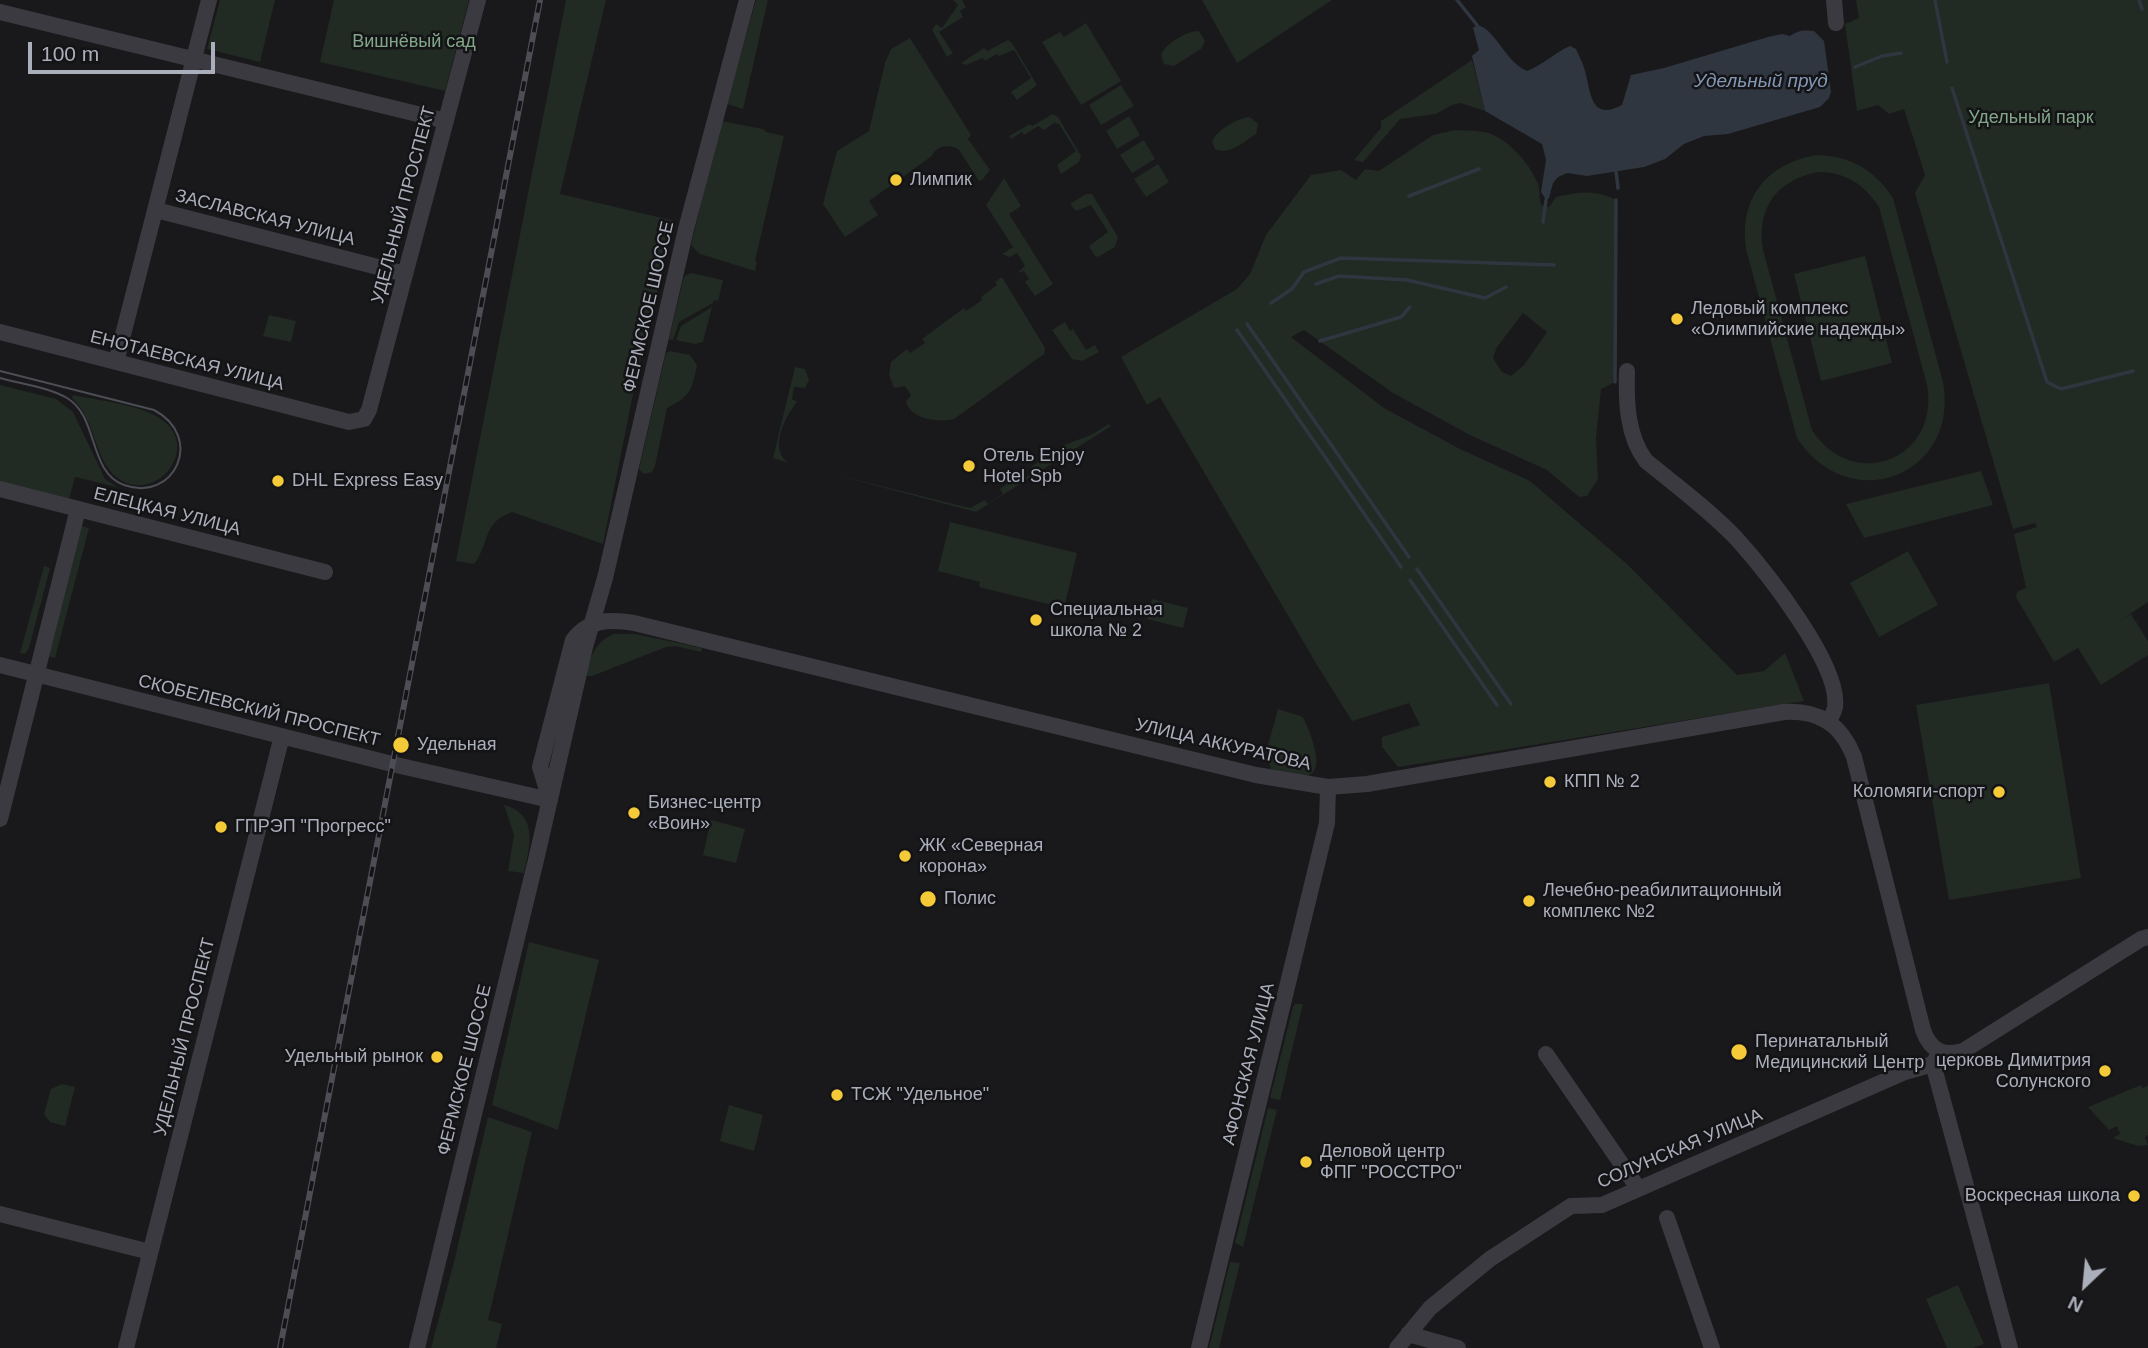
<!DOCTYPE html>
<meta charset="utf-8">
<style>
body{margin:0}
#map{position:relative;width:2148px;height:1348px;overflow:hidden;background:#19191b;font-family:Arial,sans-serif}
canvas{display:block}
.north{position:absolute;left:2050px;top:1250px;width:70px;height:70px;-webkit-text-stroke:5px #141416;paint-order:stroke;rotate:206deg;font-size:19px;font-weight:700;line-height:28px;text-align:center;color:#abaebb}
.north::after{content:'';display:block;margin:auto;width:24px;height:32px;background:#abaebb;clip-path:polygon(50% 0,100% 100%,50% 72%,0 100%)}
.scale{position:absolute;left:28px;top:42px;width:187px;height:32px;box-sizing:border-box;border:4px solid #abaebb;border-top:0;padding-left:9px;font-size:21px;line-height:24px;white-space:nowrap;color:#abaebb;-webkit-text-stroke:5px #141416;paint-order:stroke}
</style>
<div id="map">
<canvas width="2148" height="1348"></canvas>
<div class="north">N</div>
<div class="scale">100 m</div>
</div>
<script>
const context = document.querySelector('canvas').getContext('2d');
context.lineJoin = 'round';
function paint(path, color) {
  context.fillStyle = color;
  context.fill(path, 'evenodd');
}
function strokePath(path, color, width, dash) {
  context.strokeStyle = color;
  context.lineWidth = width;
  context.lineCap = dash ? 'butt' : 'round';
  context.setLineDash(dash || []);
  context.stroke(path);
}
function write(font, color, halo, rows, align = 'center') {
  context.font = font + ' Arial,sans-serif';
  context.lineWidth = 5;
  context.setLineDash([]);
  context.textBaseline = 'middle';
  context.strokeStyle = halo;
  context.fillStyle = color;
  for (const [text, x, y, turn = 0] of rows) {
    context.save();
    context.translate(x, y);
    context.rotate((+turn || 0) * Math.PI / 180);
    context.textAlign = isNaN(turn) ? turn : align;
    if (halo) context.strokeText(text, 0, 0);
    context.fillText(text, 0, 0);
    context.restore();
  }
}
const green = new Path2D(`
 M220 0H275L260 62 207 49Z
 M334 0H469L445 91 320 62Z
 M566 0H606L560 194 675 221 638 369 603 544 512 512C481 524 491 542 474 564L456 561Z
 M756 0H768L743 109 727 104Z
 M953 0H962L966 7 960 11 963 17 939 32 953 53 947 57 932 30 936 24 942 28 958 5Z
 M1202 0H1332L1237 63Z
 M1856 0H2148V602L2118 622 2131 614 2148 641V655L2101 685 2078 648 2054 662 2016 597 2017 592 2026 588 2014 534 2037 527 2035 523 2013 529 1915 193 1925 175 1904 109 1889 114 1878 105 1857 111 1845 24 1859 18Z
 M1086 23 1121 81 1081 105 1042 42 1060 32 1064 37Z
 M1199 31 1205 41 1201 49 1174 66 1164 64 1161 55C1165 44 1186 31 1199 31Z
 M910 38 971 135 968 139 990 170 983 179 979 181 959 150C951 144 936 145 932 156L869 201 878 215 845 237 823 204 837 151 869 131 885 63 891 49Z
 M1008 40 1012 43 1037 85 1017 100 1011 92 1031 78 1014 50 999 56 997 54 985 61 983 58 966 65 961 63 984 48 987 51Z
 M1472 60 1485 111 1461 103 1452 105 1436 114 1400 119 1363 162 1354 160 1381 128V121Z
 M1121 85 1134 106 1101 125 1089 105Z
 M1053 114 1058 117 1081 156 1079 162 1061 174 1057 165 1076 151 1059 124 1054 123 1044 130 1038 126 1024 135 1022 132 1011 139 1009 136 1030 124 1032 126Z
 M1129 116 1140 135 1117 149 1106 131Z
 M1250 117 1258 124 1256 134C1244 142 1228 156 1215 149L1212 142C1216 130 1238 118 1250 117Z
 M721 121 763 129 766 132 784 136 755 261 757 262 755 271 700 254 691 245Z
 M1455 130C1464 131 1474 130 1483 132 1506 135 1530 164 1538 184 1541 192 1538 198 1542 206L1549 207 1556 197C1579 192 1594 189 1616 200L1615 382 1601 389 1596 438 1598 479 1587 496 1579 497 1547 470 1470 435 1393 393 1304 330 1291 337 1384 408 1458 448 1530 481 1627 564 1737 675 1764 671 1785 653 1804 701 1398 767 1382 747V737L1420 725 1409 703 1352 721 1317 665 1160 397 1147 405 1121 357 1237 289 1250 274 1266 235 1311 175 1341 170 1356 180 1365 169 1379 171 1433 135ZM1523 313 1547 332 1524 365 1511 376 1502 372 1493 358 1497 347Z
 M1144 140 1155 159 1132 173 1120 155Z
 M1816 155C1850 156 1874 169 1893 198L1943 382C1960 476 1849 518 1797 438L1747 253C1737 201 1765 164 1816 155ZM1818 172C1845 172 1864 184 1879 207L1927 385C1940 460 1853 493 1812 430L1763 250C1756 208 1777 180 1818 172Z
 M1158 164 1169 182 1146 197 1134 179Z
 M1004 178 1021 206 1009 214 1053 284 1035 296 1025 282 1029 279 1024 271 1017 273 1025 266 1017 253 1009 257 1002 254 1013 247 986 205Z
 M1086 194H1092L1118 237 1115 247 1098 257 1094 255 1089 246 1108 232 1091 205 1076 211 1070 204Z
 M1865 256 1892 363 1821 381 1794 274Z
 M691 273 723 280 718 301 714 300 713 303 679 322 673 340 669 339 683 280 685 276Z
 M1002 277 1045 348 1044 354 954 419C938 423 911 419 906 402L911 395 905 386 894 388 889 375 891 362 907 349 910 353 925 343 922 339 964 308 966 311 982 300 981 297 997 285 995 282Z
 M712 307 703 342 695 344 676 340 681 326Z
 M269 315 296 321 291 342 263 336Z
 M1065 322 1070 331 1073 329 1086 350 1095 345 1099 352 1082 361 1072 359 1052 330Z
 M670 351 690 355 697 365C692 391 690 396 667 408L655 466 652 472 644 474 639 469 666 353Z
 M795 367 805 369 809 380 805 388 794 387 792 399 797 402C785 416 768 451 789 463L773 458Z
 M0 385 56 399 73 412 105 479 117 487 75 477 69 499 0 482Z
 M73 395C98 400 134 404 156 416 209 445 151 513 112 473 94 454 96 422 72 398Z
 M1109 424 1111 426 976 512 828 473 970 508 985 500 988 504 1003 494 1000 489 1015 478 1019 482 1034 472 1031 467 1046 456 1049 460 1064 451 1062 446 1091 435Z
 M1981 471 1993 505 1864 538 1846 504Z
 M950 522 1077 553 1064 608 979 587 980 582 938 571Z
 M81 526 89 528 55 658 48 656Z
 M1908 551 1938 605 1879 637 1850 583Z
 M44 566 50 568 29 648 25 654 20 653Z
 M1152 599 1188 608 1183 628 1147 619Z
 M614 634H635L702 648 701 652 675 646 666 647 592 676H585C590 658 595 641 614 634Z
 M2049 683 2081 878 1949 900 1916 705Z
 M1278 709 1303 717C1308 728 1330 775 1304 776 1294 776 1281 771 1271 769L1266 752Z
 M504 805C539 814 530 847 524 873L508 871 514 835Z
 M711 820 745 829 736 863 703 855Z
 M529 942 599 960 558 1130 492 1105Z
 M1295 1004H1303L1280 1100 1270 1098 1293 1007Z
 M62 1084 75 1087 65 1126 50 1122 44 1114 51 1089Z
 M2141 1085 2143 1088 2148 1085V1135L2145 1137 2148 1145 2138 1146 2113 1138 2120 1134 2117 1126 2109 1130 2088 1107Z
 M729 1105 763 1115 754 1151 720 1141Z
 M1268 1108 1277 1110 1243 1247 1235 1243Z
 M488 1117 532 1132 488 1320 502 1324 496 1348H431L453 1266Z
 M1230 1262 1240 1263 1219 1348H1209Z
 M1958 1285 1984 1344 1973 1348H1947L1926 1299Z`);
const water = new Path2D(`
 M1477 25C1496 29 1505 62 1527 71 1543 65 1554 53 1570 46L1576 49C1579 56 1583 63 1585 71 1591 92 1590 122 1622 105L1631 75 1664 68 1768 37 1782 34 1790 36C1799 30 1804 30 1814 31L1824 41 1831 92 1829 98 1820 107 1728 134 1704 136 1684 144 1665 159 1644 167 1587 176 1567 173 1558 177 1553 183 1549 198 1546 200 1541 192 1546 160 1542 144 1485 111 1472 56 1479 50 1473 28Z`);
const stream = new Path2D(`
 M1457 0 1477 25
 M1935 0 1947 62
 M2139 0 2142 9
 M1855 67 1882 56 1901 53
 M1952 88 2047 382 2061 389 2133 371
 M1616 171 1618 188
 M1409 196 1479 169
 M1543 222 1546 200
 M1316 284 1339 276 1407 280 1485 298 1506 287
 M1271 303 1292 289 1304 272 1341 258 1554 265
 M1247 324 1264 348
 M1237 330 1401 567
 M1320 341 1401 317 1410 307
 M1266 351 1409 557
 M1615 382 1616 200
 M1417 569 1511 704
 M1410 580 1497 705`);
const minor = new Path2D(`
 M1834 0 1836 23
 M0 12 446 121
 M156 210 405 274
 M0 332 349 422 364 419 369 410 478 0
 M116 362 209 0
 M1627 371C1626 402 1627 436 1646 461 1677 486 1709 510 1736 538 1764 569 1841 665 1835 707 1834 713 1831 717 1828 722
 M0 489 325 572
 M0 665 392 764 550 800
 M550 800 540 767 573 640C589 619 610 619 634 623L1256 775 1328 787 1367 784 1784 712C1819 710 1841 724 1854 757L1923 1030C1930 1050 1943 1057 1963 1051L2141 939 2148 937
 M0 819 78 509
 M1546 1054 1638 1188
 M1937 1057 1933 1064 1939 1086 2010 1348
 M0 1214 150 1252
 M1667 1218 1712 1348
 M1408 1334 1458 1348
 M126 1348 282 736
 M417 1348 536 860 585 647 605 578 686 229 747 0
 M1199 1348 1327 823 1328 787
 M1397 1348 1430 1308 1490 1259 1571 1206 1602 1205 1905 1072 1933 1064`);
const tram = new Path2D(`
 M0 371 154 410C205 437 175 503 124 485 88 472 99 417 67 398 48 387 21 384 0 378`);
const rail = new Path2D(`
 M280 1348 540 0`);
const markers = [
 [896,180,7,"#f4ca39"],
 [1677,319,7,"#f4ca39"],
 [969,466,7,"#f4ca39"],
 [278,481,7,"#f4ca39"],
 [1036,620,7,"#f4ca39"],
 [401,745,9,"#f4ca39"],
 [1550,782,7,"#f4ca39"],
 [1999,792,7,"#f4ca39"],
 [634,813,7,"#f4ca39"],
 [221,827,7,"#f4ca39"],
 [905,856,7,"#f4ca39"],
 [928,899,9,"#f4ca39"],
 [1529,901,7,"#f4ca39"],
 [1739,1052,9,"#f4ca39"],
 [437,1057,7,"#f4ca39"],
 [2105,1071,7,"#f4ca39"],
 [837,1095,7,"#f4ca39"],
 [1306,1162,7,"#f4ca39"],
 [2134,1196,7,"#f4ca39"]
];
const parkNames = [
 ["Вишнёвый сад",414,42],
 ["Удельный парк",2031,118]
];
const poiNames = [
 ["Лимпик",910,180],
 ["Ледовый комплекс",1691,309],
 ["«Олимпийские надежды»",1691,330],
 ["Отель Enjoy",983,456],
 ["Hotel Spb",983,477],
 ["DHL Express Easy",292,481],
 ["Специальная",1050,610],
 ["школа № 2",1050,631],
 ["Удельная",417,745],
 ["КПП № 2",1564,782],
 ["Коломяги-спорт",1985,792,"right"],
 ["Бизнес-центр",648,803],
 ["«Воин»",648,824],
 ["ГПРЭП \"Прогресс\"",235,827],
 ["ЖК «Северная",919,846],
 ["корона»",919,867],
 ["Лечебно-реабилитационный",1543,891],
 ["комплекс №2",1543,912],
 ["Полис",944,899],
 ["Перинатальный",1755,1042],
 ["Медицинский Центр",1755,1063],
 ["Удельный рынок",423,1057,"right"],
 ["церковь Димитрия",2091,1061,"right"],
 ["Солунского",2091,1082,"right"],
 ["ТСЖ \"Удельное\"",851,1095],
 ["Деловой центр",1320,1152],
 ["ФПГ \"РОССТРО\"",1320,1173],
 ["Воскресная школа",2120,1196,"right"]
];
const streetNames = [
 ["УДЕЛЬНЫЙ ПРОСПЕКТ",404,205,-75],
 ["ЗАСЛАВСКАЯ УЛИЦА",265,218,14],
 ["ФЕРМСКОЕ ШОССЕ",649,307,-77],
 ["ЕНОТАЕВСКАЯ УЛИЦА",187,361,14],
 ["ЕЛЕЦКАЯ УЛИЦА",167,512,14],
 ["СКОБЕЛЕВСКИЙ ПРОСПЕКТ",259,711,14],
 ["УЛИЦА АККУРАТОВА",1223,745,13],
 ["УДЕЛЬНЫЙ ПРОСПЕКТ",185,1037,-76],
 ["АФОНСКАЯ УЛИЦА",1249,1064,-76],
 ["ФЕРМСКОЕ ШОССЕ",465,1070,-76],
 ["СОЛУНСКАЯ УЛИЦА",1680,1149,-23]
];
const waterNames = [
 ["Удельный пруд",1761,82]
];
paint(green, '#212a23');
paint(water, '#2f3640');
strokePath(stream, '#2f3640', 3.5);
strokePath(minor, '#3a3a40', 16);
strokePath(tram, '#4d4e55', 2);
strokePath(rail, '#4d4e55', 6);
strokePath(rail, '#141416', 3.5, [10]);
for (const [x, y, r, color] of markers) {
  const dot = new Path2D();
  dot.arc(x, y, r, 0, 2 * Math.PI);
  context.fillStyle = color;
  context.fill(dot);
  strokePath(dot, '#141416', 2.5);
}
write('18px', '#82a689', '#141416', parkNames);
write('18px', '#abaebb', '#141416', poiNames, 'left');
write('18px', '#abaebb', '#141416', streetNames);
write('italic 19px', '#8398b6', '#141416', waterNames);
</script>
